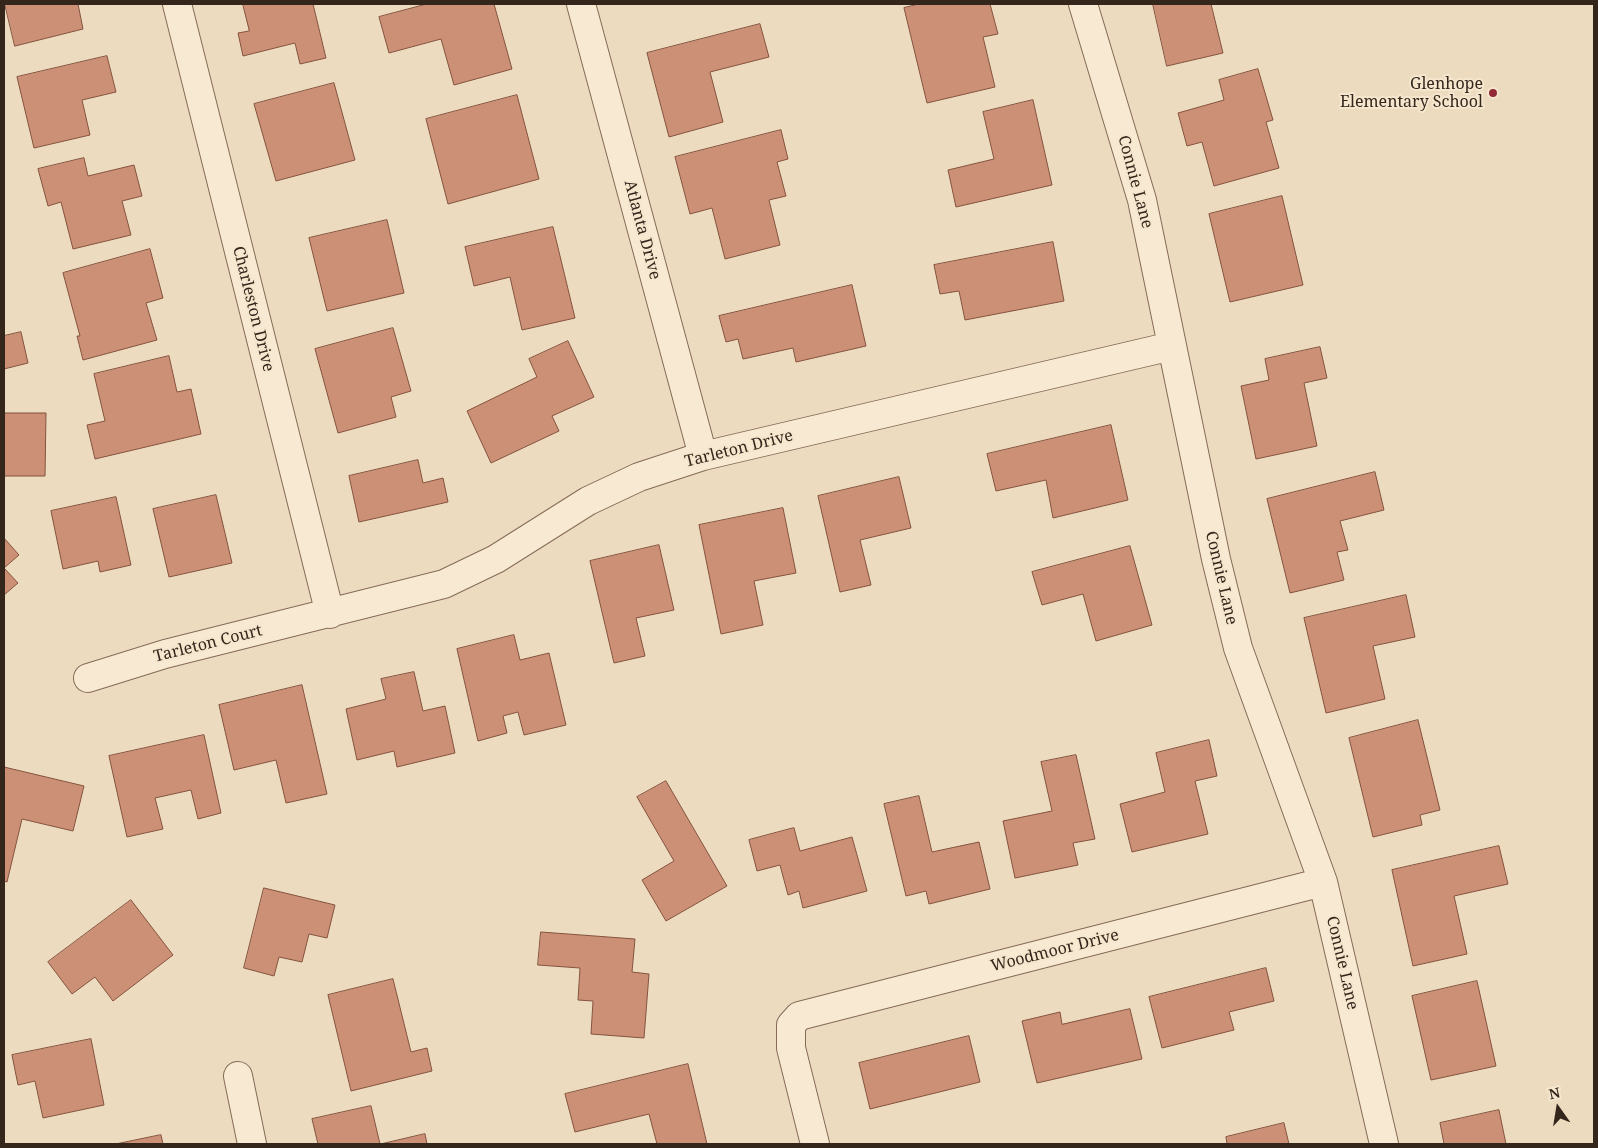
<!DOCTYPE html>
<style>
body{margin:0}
#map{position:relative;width:1598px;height:1148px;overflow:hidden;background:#eddbbf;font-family:"Noto Serif",serif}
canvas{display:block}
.frame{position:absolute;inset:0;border:5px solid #35261c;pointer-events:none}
.north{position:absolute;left:1533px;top:1083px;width:50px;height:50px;-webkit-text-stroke:4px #f5e6ce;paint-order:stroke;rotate:347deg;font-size:14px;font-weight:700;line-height:20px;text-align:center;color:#35261c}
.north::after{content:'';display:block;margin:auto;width:18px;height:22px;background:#35261c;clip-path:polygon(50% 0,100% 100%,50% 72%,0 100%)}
</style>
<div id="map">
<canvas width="1598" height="1148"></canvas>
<div class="frame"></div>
<div class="north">N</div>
</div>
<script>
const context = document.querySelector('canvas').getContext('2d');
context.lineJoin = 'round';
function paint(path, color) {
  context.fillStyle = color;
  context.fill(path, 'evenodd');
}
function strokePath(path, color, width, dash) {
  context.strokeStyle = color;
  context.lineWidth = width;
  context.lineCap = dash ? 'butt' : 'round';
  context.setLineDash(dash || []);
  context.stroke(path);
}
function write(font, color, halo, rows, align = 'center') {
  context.font = font + ' "Noto Serif",serif';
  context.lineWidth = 4;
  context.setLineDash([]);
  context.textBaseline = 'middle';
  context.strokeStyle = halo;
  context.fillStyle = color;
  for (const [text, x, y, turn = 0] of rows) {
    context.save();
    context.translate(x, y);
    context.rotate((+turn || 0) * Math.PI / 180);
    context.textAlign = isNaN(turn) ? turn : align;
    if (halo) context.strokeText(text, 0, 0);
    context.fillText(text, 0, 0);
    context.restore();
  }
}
const building = new Path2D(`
 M5 4H78L83 29 15 46Z
 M243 4H313L326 58 300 64 295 43 243 56 238 33 249 31Z
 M427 4H494L512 69 454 85 441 39 389 53 379 17Z
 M919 4H990L998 34 983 37 995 87 927 103 904 8Z
 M1153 4H1211L1223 53 1167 66Z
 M760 24 769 57 710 72 723 122 669 137 647 53Z
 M107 56 116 92 82 100 90 135 34 148 17 77Z
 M1258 69 1273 120 1266 122 1279 168 1214 186 1202 142 1187 146 1178 113 1224 100 1219 80Z
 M334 83 355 160 276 181 254 104Z
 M517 95 539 179 448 204 426 119Z
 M1033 100 1052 185 956 207 948 170 994 159 983 112Z
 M781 130 788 159 777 162 786 196 769 200 780 245 725 259 712 208 690 214 675 157Z
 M84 158 88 176 134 165 142 196 122 201 131 235 73 249 61 202 48 206 38 169Z
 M1282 196 1303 285 1230 302 1209 214Z
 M387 220 404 293 327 311 309 238Z
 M553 227 575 318 522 330 510 277 474 286 465 247Z
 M1053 242 1064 301 965 320 959 291 940 294 934 265Z
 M150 249 163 298 146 303 157 340 83 360 77 336H80L63 273Z
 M852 285 866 346 796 362 793 348 743 359 738 339 726 342 719 316Z
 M393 328 411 391 391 397 396 417 338 433 315 349Z
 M21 332 28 363 4 369V336Z
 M568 341 594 397 552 416 559 431 491 463 467 411 537 377 529 359Z
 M1320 347 1327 378 1304 383 1317 446 1256 459 1241 386 1269 380 1265 359Z
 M169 356 177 392 191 389 201 434 95 459 87 425 105 421 94 374Z
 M4 413H46L45 476H4Z
 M1111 425 1128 500 1053 518 1046 480 996 491 987 454Z
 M418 460 423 483 443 478 448 502 359 522 349 476Z
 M1375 472 1384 510 1340 521 1348 550 1337 552 1344 580 1290 593 1267 499Z
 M899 477 911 528 860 540 871 585 840 592 818 496Z
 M216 495 232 563 169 577 153 509Z
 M116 497 131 565 100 572 98 561 63 569 51 511Z
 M783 508 796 573 754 581 763 625 721 634 699 525Z
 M4 538 19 555 4 568 18 583 4 595Z
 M659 545 674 610 636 618 645 656 614 663 590 561Z
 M1130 546 1152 625 1096 641 1083 594 1042 605 1032 572Z
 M1406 595 1415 637 1373 646 1385 699 1326 713 1304 618Z
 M514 635 520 660 549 653 566 725 524 735 518 712 503 716 507 733 478 741 457 649Z
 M414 672 423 711 445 706 455 753 397 767 394 751 357 760 346 709 386 699 381 679Z
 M302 685 327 794 286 803 276 760 234 770 219 705Z
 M1418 720 1440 810 1420 815 1422 825 1373 837 1349 738Z
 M204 735 221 813 198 819 191 790 155 798 163 829 127 837 109 756Z
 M1209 740 1217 776 1195 781 1208 834 1132 852 1120 804 1165 792 1156 753Z
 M1076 755 1095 839 1073 843 1078 865 1015 878 1003 821 1052 811 1041 762Z
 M4 767 84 786 73 831 22 819 7 882 4 881Z
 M666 781 727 886 666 921 642 880 674 861 637 797Z
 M919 796 932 852 979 842 990 889 929 904 926 891 906 896 884 804Z
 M794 828 800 851 852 837 867 891 803 908 799 891 788 895 780 865 757 871 749 840Z
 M1499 846 1508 884 1454 896 1467 954 1413 966 1392 870Z
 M264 888 335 905 327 938 309 934 302 962 279 957 274 976 244 968Z
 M131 900 173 955 113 1001 95 977 72 994 48 962Z
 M541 932 635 939 632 972 649 974 644 1038 591 1034 593 1001 578 1000 580 968 538 965Z
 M1266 968 1274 1001 1229 1012 1234 1030 1162 1048 1149 997Z
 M393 979 411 1052 427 1048 432 1071 351 1091 328 995Z
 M1477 981 1496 1066 1431 1080 1412 996Z
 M1130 1009 1142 1059 1037 1083 1022 1021 1060 1012 1062 1024Z
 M969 1036 980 1082 870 1109 859 1063Z
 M91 1039 104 1105 43 1118 35 1081 18 1085 12 1055Z
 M688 1064 707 1144H657L649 1114 575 1132 565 1094Z
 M371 1106 380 1144H318L312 1119Z
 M1499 1110 1506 1144H1444L1440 1123Z
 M1284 1123 1289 1144H1227L1226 1137Z
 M425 1134 427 1144H381Z
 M161 1135 163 1144H116Z`);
const minor = new Path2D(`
 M177 4 330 614
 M581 4 703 456
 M1083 4 1142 200 1216 559 1238 648 1323 882 1384 1144
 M88 678 165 654 444 584 496 559 588 501 639 477 703 456 1172 346
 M238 1076 252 1144
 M815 1144 791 1048V1025L799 1016 1323 882`);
const markers = [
 [1493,93,5,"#932934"]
];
const poiNames = [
 ["Glenhope",1483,84],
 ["Elementary School",1483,102]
];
const streetNames = [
 ["Connie Lane",1135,182,75],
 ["Atlanta Drive",642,230,75],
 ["Charleston Drive",253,309,76],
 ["Tarleton Drive",739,449,-14],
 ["Connie Lane",1221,578,77],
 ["Tarleton Court",208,644,-14],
 ["Woodmoor Drive",1055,951,-14],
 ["Connie Lane",1342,963,77]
];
paint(building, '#cb9075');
strokePath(building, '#84533e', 1);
strokePath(minor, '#856b58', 30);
strokePath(minor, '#f8e9d2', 28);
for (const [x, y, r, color] of markers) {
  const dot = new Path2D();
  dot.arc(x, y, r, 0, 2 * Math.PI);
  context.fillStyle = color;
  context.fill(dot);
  strokePath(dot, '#f5e6ce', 2);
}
write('16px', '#35261c', '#f5e6ce', poiNames, 'right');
write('16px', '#35261c', '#f5e6ce', streetNames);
</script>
